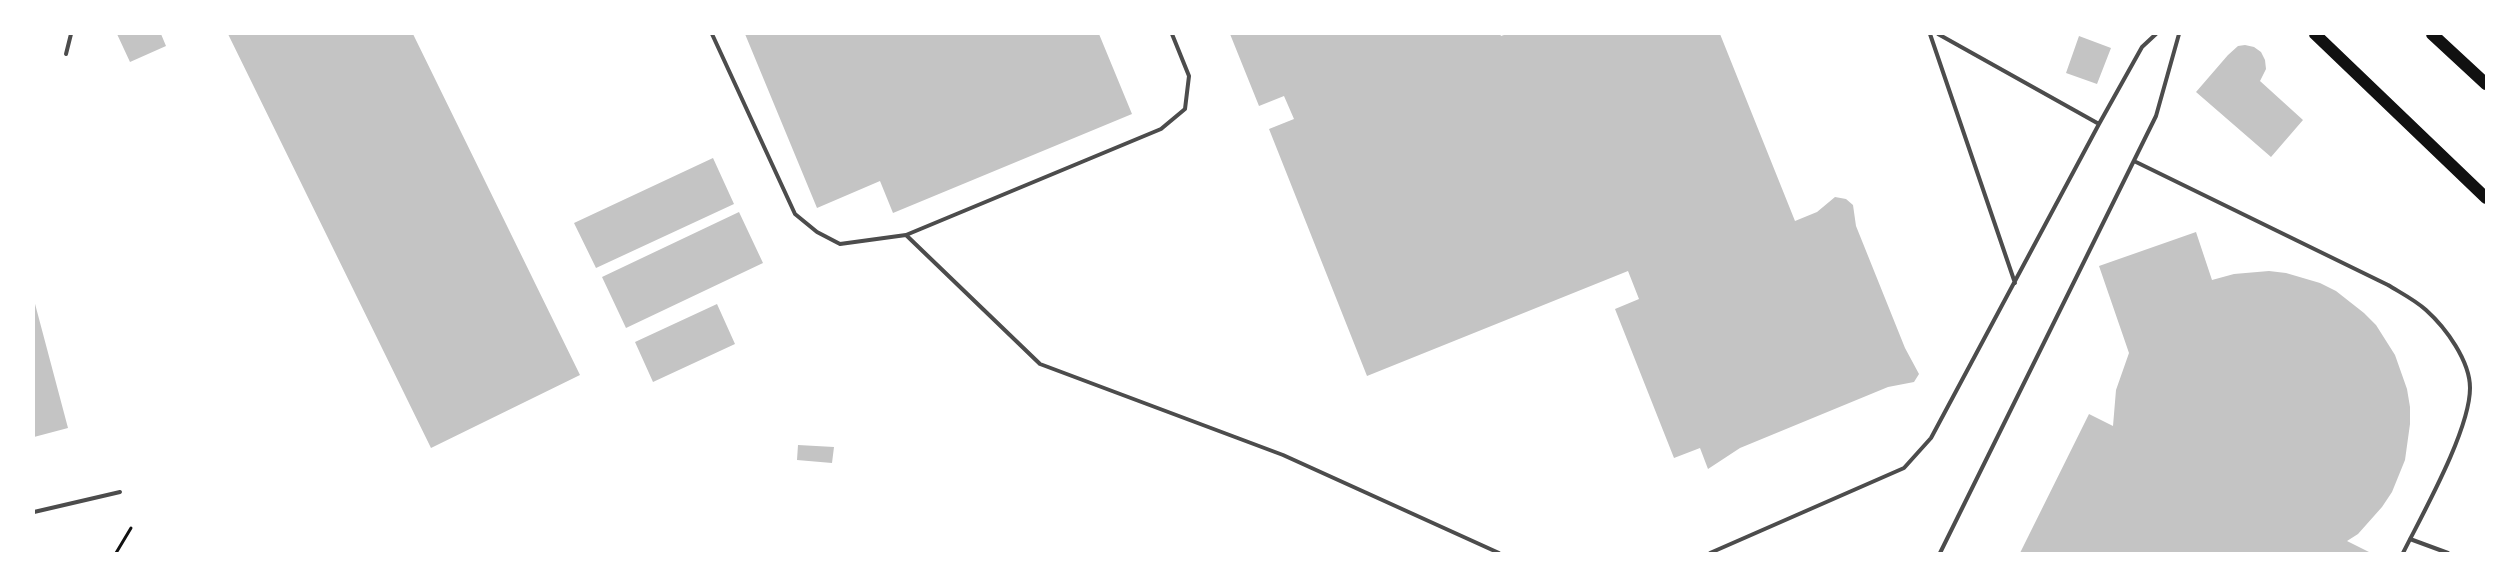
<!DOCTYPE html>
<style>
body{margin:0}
#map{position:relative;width:2520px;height:587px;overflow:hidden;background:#fff;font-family:Helvetica,sans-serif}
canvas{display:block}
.frame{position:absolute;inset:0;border:35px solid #fff;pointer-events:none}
</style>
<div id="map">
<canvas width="2520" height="587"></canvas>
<div class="frame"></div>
</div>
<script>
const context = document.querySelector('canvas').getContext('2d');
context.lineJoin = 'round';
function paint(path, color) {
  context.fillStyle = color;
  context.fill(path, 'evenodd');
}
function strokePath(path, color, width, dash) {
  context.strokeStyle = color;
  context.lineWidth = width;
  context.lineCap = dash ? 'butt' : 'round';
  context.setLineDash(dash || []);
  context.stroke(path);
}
const building = new Path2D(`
 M117 34H161L166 46 130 62Z
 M228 34H413L580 375 431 448Z
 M745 34H1099L1132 114 893 213 880 181 817 208Z
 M1230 34H1500L1501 36 1507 34H1720L1795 221 1817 212 1835 197 1846 199 1853 205 1856 226 1905 348 1919 374 1914 382 1888 387 1740 448 1708 469 1700 448 1674 458 1615 309 1639 299 1628 271 1367 376 1269 129 1294 119 1284 96 1259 106Z
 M2079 36 2111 48 2097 84 2066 73Z
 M2245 45 2254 47 2261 52 2265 60 2266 69 2260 81 2303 120 2271 157 2196 92 2228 55 2238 46Z
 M713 158 734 204 596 268 574 223Z
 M739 212 763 263 626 328 602 277Z
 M2196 232 2212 280 2234 274 2269 271 2286 273 2320 283 2336 291 2364 313 2376 325 2395 355 2407 389 2410 407V424L2405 460 2392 492 2382 507 2358 534 2347 541 2371 553H2020L2089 414 2113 426 2116 390 2129 353 2099 266Z
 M34 300 68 428 34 437Z
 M717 304 735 344 653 382 635 342Z
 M798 445 834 447 832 463 797 460Z`);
const path = new Path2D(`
 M116 553 131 528`);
const service = new Path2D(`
 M712 34 795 214 817 232 840 244 906 235 1040 364 1283 455 1499 553
 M1930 34 2015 283
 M1938 34 2099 124
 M66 54 71 34
 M2134 161 2388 285C2401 293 2415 300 2426 310 2446 328 2470 361 2470 388 2470 430 2423 513 2403 553
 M906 235 1161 129 1185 109 1189 76 1172 34
 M34 512 120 492
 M2410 539 2448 553
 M1710 553 1904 468 1931 438 2099 124 2142 47 2156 34
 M1940 553 2156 116 2179 34`);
const primary = new Path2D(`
 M2315 34 2486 198
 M2432 34 2486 84`);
paint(building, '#c4c4c4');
strokePath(path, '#111', 3);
strokePath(service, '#4c4c4c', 4);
strokePath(primary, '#111', 12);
</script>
